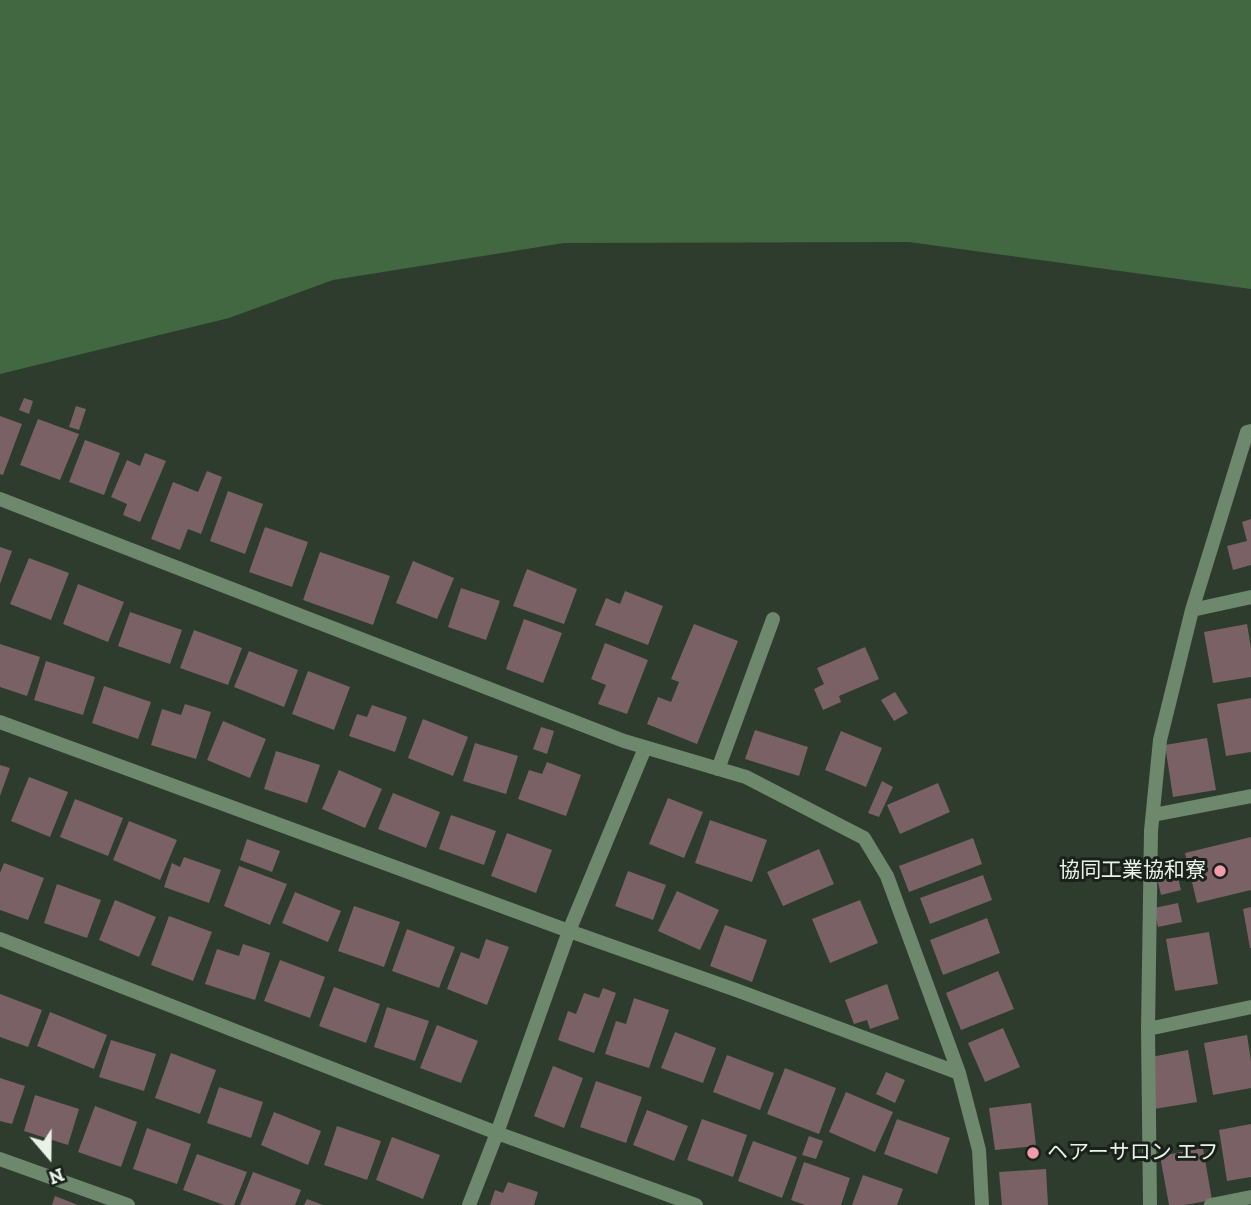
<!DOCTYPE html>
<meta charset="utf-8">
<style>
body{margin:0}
#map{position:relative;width:1251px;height:1205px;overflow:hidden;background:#2d3c2c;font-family:"Zilla Slab",serif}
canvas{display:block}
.north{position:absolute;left:14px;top:1121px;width:70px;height:70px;-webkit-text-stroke:5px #1a211a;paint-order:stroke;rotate:160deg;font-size:19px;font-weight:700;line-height:28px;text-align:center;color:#e9f2e8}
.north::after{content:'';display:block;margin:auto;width:24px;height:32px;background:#e9f2e8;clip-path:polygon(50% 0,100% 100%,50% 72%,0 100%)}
</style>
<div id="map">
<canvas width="1251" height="1205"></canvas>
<div class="north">N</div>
</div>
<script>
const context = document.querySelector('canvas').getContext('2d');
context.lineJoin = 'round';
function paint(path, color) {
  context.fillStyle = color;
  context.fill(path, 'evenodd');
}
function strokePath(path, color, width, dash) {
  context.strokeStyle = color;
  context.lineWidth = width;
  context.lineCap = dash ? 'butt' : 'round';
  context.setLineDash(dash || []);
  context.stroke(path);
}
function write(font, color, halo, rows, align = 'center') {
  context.font = font + ' "Zilla Slab","Noto Sans JP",serif';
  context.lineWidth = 6;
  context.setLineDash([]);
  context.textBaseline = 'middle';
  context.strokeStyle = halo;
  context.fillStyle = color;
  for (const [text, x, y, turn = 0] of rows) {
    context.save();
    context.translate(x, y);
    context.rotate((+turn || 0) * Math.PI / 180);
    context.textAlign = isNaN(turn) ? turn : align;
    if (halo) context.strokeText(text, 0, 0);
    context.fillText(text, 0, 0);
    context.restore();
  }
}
const green = new Path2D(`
 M0 0H1251V289L909 242 564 243 333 280 229 318 0 374Z`);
const building = new Path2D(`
 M24 398 33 401 29 414 19 410Z
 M76 406 86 409 79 430 69 427Z
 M0 416 22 424 3 475 0 474Z
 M38 419 79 434 60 480 20 465Z
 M85 440 120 453 104 495 69 482Z
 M145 453 166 461 140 522 123 515 127 504 111 497 127 460 140 466Z
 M207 471 222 477 201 534 188 529 180 550 151 539 173 482 198 492Z
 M228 491 263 504 245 554 210 541Z
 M1251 519V565L1233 570 1227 546 1247 541 1242 522Z
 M265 527 308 542 292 587 249 572Z
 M0 547 12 551 0 584Z
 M320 552 390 576 373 625 303 600Z
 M29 558 69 573 51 620 10 604Z
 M413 561 454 578 437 619 396 603Z
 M527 569 577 589 564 624 513 606Z
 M78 584 124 602 108 642 63 624Z
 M461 588 500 601 486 640 448 627Z
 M625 591 663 606 648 645 595 625 606 598 620 604Z
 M130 612 182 630 170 664 118 646Z
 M524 619 562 633 543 683 506 669Z
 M694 624 738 641 697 744 647 724 658 697 671 702 679 682 671 679Z
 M1247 624 1251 648V677L1213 683 1204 632Z
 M194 630 242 648 228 685 180 668Z
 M605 643 648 660 627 714 598 704 606 685 591 679Z
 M0 644 40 657 27 696 0 687Z
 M865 647 879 679 839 696 841 702 823 710 814 689 824 684 817 668Z
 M249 651 298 670 284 707 234 687Z
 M46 661 95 677 83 715 34 700Z
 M308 671 350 687 334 730 292 714Z
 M104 686 151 702 138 739 92 723Z
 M895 692 908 713 894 721 881 700Z
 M1251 698V752L1226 756 1217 704Z
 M185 704 211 712 196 759 151 745 162 709 181 715Z
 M372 705 407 717 395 752 349 736 357 714 367 717Z
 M423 719 468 737 453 776 408 758Z
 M223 721 266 739 250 778 207 760Z
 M541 727 554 731 547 754 533 749Z
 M755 730 808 747 799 776 745 759Z
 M841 731 882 748 866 787 825 770Z
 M1207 738 1216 790 1173 797 1165 745Z
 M475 743 518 756 506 794 463 781Z
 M276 751 320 765 307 803 264 789Z
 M547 762 581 775 566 816 518 799 529 770 542 774Z
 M0 765 10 768 0 796Z
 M339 770 382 789 365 828 322 809Z
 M29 777 68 792 50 837 11 821Z
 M882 781 893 787 879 817 868 813Z
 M938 783 950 812 900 834 887 805Z
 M393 793 440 812 426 848 378 829Z
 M668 798 703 812 684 858 649 844Z
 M75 799 123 818 108 856 60 837Z
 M451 815 496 831 484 865 439 849Z
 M710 820 767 840 752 882 695 863Z
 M129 821 177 840 160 880 113 860Z
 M507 833 552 850 536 893 491 876Z
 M1251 837V890L1197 903 1185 853Z
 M973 838 982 864 909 892 899 866Z
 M247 839 280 851 272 872 240 860Z
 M819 849 834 884 783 906 767 872Z
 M184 857 221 870 209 903 164 887 172 863 180 867Z
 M4 863 44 878 28 920 0 910V873Z
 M1175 865 1181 890 1161 895 1155 869Z
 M239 866 287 884 270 925 224 906Z
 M628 871 666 885 653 920 615 906Z
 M983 875 992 900 930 924 920 898Z
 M57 884 101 900 87 938 44 923Z
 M677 891 719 910 700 950 658 931Z
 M295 892 341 911 328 942 282 923Z
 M115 900 156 917 139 957 99 940Z
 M860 900 878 943 830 963 812 919Z
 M1178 903 1182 922 1158 927 1154 908Z
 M354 906 400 922 384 967 338 951Z
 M1251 907V948H1250L1243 909Z
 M169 916 212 932 193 981 151 965Z
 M987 918 1000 953 943 975 930 940Z
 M725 925 767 940 752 982 710 966Z
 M407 929 455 947 439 988 392 971Z
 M1209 932 1218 984 1175 991 1166 939Z
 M486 939 509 947 487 1005 447 989 461 952 479 959Z
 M243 944 270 953 255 1000 205 984 217 949 239 956Z
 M280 960 325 977 310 1018 264 1001Z
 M998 971 1014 1009 961 1030 946 993Z
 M887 984 899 1019 870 1029 867 1020 854 1024 845 1000Z
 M334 987 380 1004 366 1043 319 1026Z
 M603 988 616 993 594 1053 558 1040 568 1011 576 1014 584 993 599 998Z
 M0 994 42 1010 28 1047 0 1037Z
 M634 998 669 1010 649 1068 605 1054 616 1021 626 1024Z
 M387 1007 429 1021 415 1061 374 1047Z
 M50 1012 107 1035 94 1069 37 1046Z
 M437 1025 478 1041 461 1083 420 1068Z
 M1003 1028 1020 1067 985 1082 968 1043Z
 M675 1032 716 1048 703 1083 661 1068Z
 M1247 1035 1251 1061V1088L1213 1095 1204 1043Z
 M111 1040 156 1054 144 1091 99 1077Z
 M1188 1050 1197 1102 1154 1109 1151 1057Z
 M171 1053 216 1070 200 1114 155 1098Z
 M727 1055 774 1073 760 1110 713 1092Z
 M553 1066 583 1078 564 1128 534 1116Z
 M785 1068 836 1088 819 1134 767 1114Z
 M886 1072 905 1080 895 1103 876 1094Z
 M0 1078 25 1086 12 1124 0 1121Z
 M596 1081 642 1097 626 1143 580 1127Z
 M219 1087 263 1102 251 1138 207 1123Z
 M846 1092 893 1112 875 1152 829 1132Z
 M35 1095 79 1109 68 1145 24 1131Z
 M1031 1103 1036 1146 995 1150 989 1108Z
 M95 1106 137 1122 121 1167 78 1152Z
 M647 1110 688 1126 674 1161 633 1145Z
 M274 1112 321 1131 308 1165 261 1145Z
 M702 1119 747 1135 733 1177 687 1160Z
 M897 1119 950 1138 937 1174 884 1154Z
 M1251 1124V1177L1227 1181 1219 1130Z
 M337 1126 381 1141 367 1180 324 1165Z
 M147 1128 191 1144 177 1184 133 1169Z
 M809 1136 823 1141 816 1159 802 1155Z
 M392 1137 440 1155 423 1199 376 1180Z
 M753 1141 797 1157 782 1198 738 1181Z
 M1203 1148 1212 1200 1185 1205H1169L1160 1156Z
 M197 1154 247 1172 234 1205H224L183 1190Z
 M804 1162 850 1178 841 1205H805L791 1200Z
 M1046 1169 1048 1205H1002L999 1172Z
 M253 1172 301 1190 295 1205H240Z
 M863 1175 903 1189 897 1205H852Z
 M508 1182 538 1192 534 1205H490L495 1190 503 1193Z
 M55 1196 78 1205H52Z
 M307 1199 323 1205H304Z`);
const lane = new Path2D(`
 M718 769 773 619`);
const street = new Path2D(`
 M0 499 624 741 746 777 864 838 887 876 959 1073 979 1150 982 1205
 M1192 610 1251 597
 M0 722 569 931 736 990 959 1073
 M1153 815 1251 796
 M0 939 497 1133 696 1205
 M1148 1029 1251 1007
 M0 1159 128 1205
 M469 1205 497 1133 569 931 645 748
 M1150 1205 1148 1029 1151 831 1160 740 1192 610 1247 432 1251 431
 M1211 1205 1251 1197`);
const markers = [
 [1220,871,7,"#f39aab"],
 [1033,1153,7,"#f39aab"]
];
const poiNames = [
 ["協同工業協和寮",1206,871],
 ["ヘアーサロン エフ",1047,1153,"left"]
];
paint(green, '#416841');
paint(building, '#7a6165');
strokePath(lane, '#6d886d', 14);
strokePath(street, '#6d886d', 14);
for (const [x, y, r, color] of markers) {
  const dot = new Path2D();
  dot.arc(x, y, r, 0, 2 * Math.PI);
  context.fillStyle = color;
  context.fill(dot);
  strokePath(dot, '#1a211a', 2.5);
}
write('21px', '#e9f2e8', '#1a211a', poiNames, 'right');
</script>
